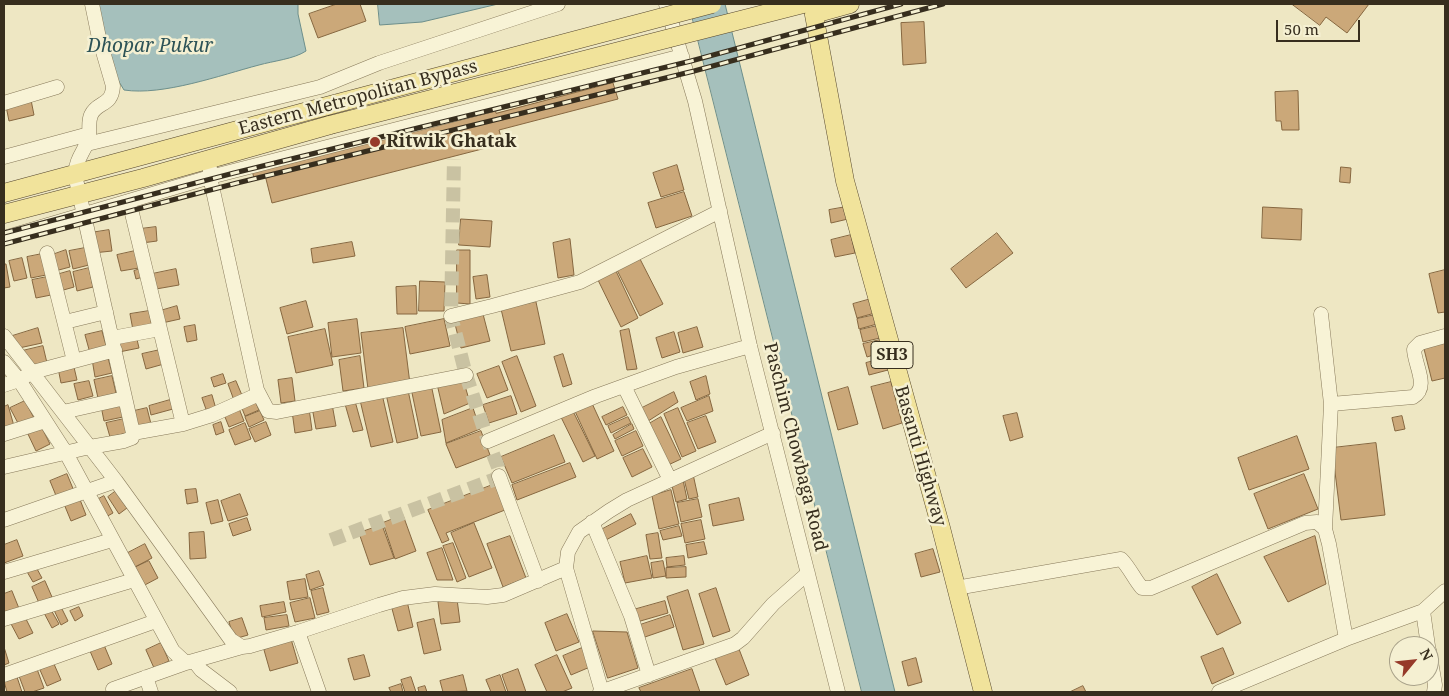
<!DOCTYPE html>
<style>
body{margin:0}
#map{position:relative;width:1449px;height:696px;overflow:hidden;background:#eee7c3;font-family:"Noto Serif",serif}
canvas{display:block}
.frame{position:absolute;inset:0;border:5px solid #372e1e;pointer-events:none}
.north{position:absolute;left:1389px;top:636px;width:50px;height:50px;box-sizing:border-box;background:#f5f0d2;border:1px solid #a9a28a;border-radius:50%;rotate:62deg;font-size:14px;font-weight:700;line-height:20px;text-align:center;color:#372e1e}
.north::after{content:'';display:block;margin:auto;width:18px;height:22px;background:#963a2a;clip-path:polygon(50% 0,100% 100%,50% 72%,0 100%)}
.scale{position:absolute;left:1276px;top:20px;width:84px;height:22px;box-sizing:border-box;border:2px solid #372e1e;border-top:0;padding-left:6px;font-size:15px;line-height:18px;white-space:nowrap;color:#372e1e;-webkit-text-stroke:4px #f5f0d2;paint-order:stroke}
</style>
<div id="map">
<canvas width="1449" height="696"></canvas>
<div class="frame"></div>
<div class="north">N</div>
<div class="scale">50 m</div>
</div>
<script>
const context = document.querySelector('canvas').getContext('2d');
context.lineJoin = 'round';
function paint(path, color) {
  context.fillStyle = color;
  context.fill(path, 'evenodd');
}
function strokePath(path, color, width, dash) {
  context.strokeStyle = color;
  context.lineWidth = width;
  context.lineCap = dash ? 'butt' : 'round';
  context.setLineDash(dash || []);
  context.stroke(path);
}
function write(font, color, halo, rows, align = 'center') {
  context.font = font + ' "Noto Serif",serif';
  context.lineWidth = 5;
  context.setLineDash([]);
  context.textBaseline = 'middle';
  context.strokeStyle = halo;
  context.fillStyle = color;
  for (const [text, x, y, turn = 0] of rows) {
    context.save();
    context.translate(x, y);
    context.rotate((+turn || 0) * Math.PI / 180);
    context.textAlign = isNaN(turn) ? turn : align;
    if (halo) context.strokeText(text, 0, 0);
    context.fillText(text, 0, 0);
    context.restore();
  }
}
const water = new Path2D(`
 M95 4H298V14L306 51C294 59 273 61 259 65 221 75 163 96 124 90L112 70Z
 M378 4H498L422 22 380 25Z
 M689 4H725L895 692H862Z`);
const building = new Path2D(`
 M337 4H360L366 21 318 38 309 14Z
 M1292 4H1369L1347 33 1326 17 1320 25Z
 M924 22 926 63 903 65 901 23Z
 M613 83 618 99 499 130 501 137 484 142 486 148 272 203 265 175 254 178 251 167 495 109 496 113Z
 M1298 91 1299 130H1282L1281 121H1276L1275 92Z
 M31 100 34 115 9 121 6 106Z
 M677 165 684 190 661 197 653 173Z
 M1341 167 1351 168 1350 183 1340 182Z
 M684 192 692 216 656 228 648 203Z
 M846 207 848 219 831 223 829 210Z
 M1263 207 1302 209 1301 240 1262 238Z
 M461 219 492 221 490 247 459 245Z
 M156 227 157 241 142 243 140 229Z
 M109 230 112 251 93 253 90 233Z
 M997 233 1013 253 966 288 951 269Z
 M851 235 855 253 835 257 831 240Z
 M570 239 574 275 558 278 553 243Z
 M352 242 355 256 313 263 311 249Z
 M85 248 89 265 73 269 69 251Z
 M66 250 70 267 55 271 52 255Z
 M457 250H470V304L457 303Z
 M135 251 139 268 121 271 117 255Z
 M42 254 46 275 31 278 27 257Z
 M22 258 27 278 14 281 9 261Z
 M640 259 663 304 640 316 617 270Z
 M4 264H6L10 287 4 288Z
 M89 268 93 287 77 291 73 272Z
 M140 269 143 277 136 279 134 271Z
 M176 269 179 285 156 289 152 274Z
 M1445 270V312L1438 313 1429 274Z
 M70 271 74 287 60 291 56 275Z
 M616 271 638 318 621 327 598 280Z
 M487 275 490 297 476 299 473 277Z
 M47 277 51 295 36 298 32 280Z
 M420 281 445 282 444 311H419Z
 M416 286 417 314H397L396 287Z
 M871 299 875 313 857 318 853 304Z
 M306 301 313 327 287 334 280 308Z
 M536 302 545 344 511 351 501 309Z
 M177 306 180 319 162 323 160 311Z
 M149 311 152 326 133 330 130 314Z
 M483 314 490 341 461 348 454 320Z
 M875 315 877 324 859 329 857 319Z
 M357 319 361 353 332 357 328 323Z
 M444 319 450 346 410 354 405 327Z
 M195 325 197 340 187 342 184 327Z
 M877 326 880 338 863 342 860 330Z
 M697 327 703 347 683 353 678 333Z
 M38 328 42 343 19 348 9 337Z
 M403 328 410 384 368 389 361 333Z
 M325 329 333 365 296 373 288 337Z
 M629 329 637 369 627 370 620 331Z
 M102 331 107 349 90 353 85 335Z
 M674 332 680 352 662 358 656 338Z
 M136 335 139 348 119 352 117 340Z
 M880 340 883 352 867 357 863 344Z
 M1445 340V378L1432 381 1423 345Z
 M43 346 47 363 36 368 22 351Z
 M160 350 164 364 146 369 142 354Z
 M107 354 112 373 95 377 92 359Z
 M563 354 572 384 563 387 554 357Z
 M360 356 364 388 343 391 339 360Z
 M517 356 536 406 521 412 502 362Z
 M885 358 888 370 869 375 866 363Z
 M73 363 77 380 61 383 58 368Z
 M499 366 508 390 487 398 477 374Z
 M223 374 226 383 214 387 211 378Z
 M112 376 116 393 98 398 94 380Z
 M706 376 710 394 696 400 690 382Z
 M292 378 295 401 281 403 278 380Z
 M463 379 470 403 444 414 437 384Z
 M89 381 93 396 78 400 74 384Z
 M236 381 244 400 235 403 228 384Z
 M891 382 902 423 883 429 871 387Z
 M431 384 441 432 421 436 411 388Z
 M848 387 858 424 838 430 828 393Z
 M408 390 418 438 397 443 386 394Z
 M674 392 678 402 645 423 638 410Z
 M382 394 393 442 371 447 360 400Z
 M212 395 216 409 207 412 202 398Z
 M511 396 517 414 489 423 483 405Z
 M709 396 713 411 687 421 681 408Z
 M590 399 614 451 597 459 573 407Z
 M170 400 173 409 151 415 149 406Z
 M25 401 34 418 19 425 10 408Z
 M255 401 259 410 245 416 241 406Z
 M355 401 363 430 353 432 345 404Z
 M120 402 123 417 104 421 101 406Z
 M332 404 336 426 316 429 312 407Z
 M8 405 14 426 4 429V407Z
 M238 406 244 421 229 427 223 412Z
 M571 407 595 456 583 462 559 413Z
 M623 407 627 415 606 425 602 417Z
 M147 408 151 424 137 426 134 411Z
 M309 408 312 430 295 433 292 411Z
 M473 408 480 429 446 443 442 420Z
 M678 408 696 451 682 457 664 414Z
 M260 411 264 420 249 427 245 417Z
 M1017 413 1023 437 1010 441 1003 416Z
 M706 416 716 442 698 449 687 423Z
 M1402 416 1405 429 1395 431 1392 418Z
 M628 417 631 423 611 433 608 426Z
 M661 417 681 459 666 466 647 425Z
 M124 419 127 433 110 437 106 423Z
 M221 422 224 432 216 435 213 425Z
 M266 422 271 435 255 442 249 429Z
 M245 423 251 439 235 445 229 430Z
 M632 424 634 429 615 439 613 435Z
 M41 426 50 444 36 451 27 432Z
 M481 431 490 455 456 468 446 444Z
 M636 431 643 446 622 456 615 441Z
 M554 435 565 462 512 483 501 457Z
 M1297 436 1309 469 1249 490 1238 458Z
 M1376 443 1385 515 1341 520 1332 448Z
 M643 449 652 467 632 477 623 458Z
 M570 463 576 477 517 500 512 485Z
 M67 474 74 491 57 498 50 481Z
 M693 474 698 497 689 499 684 479Z
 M1304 474 1318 509 1268 529 1254 494Z
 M683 480 687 499 676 502 672 486Z
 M495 484 505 510 446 533 449 540 442 543 428 510Z
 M196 489 198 502 187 504 185 490Z
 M671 490 679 524 659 529 652 496Z
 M116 491 127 508 119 514 108 497Z
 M240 494 248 515 228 521 221 501Z
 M104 496 113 513 104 518 95 501Z
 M79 497 86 515 71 521 64 504Z
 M739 498 744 520 713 526 709 505Z
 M698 499 702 517 681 522 677 503Z
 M218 500 223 521 211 524 206 503Z
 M631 514 636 524 604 541 599 531Z
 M403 515 416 551 395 559 383 523Z
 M247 518 251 530 233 536 229 524Z
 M701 520 705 539 685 543 681 524Z
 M474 523 492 568 469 577 451 533Z
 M382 525 394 558 370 565 359 533Z
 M679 526 682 536 663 540 660 531Z
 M204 532 206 558 190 559 189 533Z
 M658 533 662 558 650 559 646 535Z
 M510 536 526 578 503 587 487 544Z
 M1315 536 1326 584 1288 602 1264 557Z
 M17 540 23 556 4 563V545Z
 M704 542 707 554 688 558 686 545Z
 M453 543 466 578 457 582 443 546Z
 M145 544 152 558 131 569 124 555Z
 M442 548 453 580H437L427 553Z
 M933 549 940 572 921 577 915 554Z
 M647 556 652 578 625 583 620 562Z
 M684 556 685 565 667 567 666 558Z
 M149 561 158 578 141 587 132 569Z
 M663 561 666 576 653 578 651 563Z
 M36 567 42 578 33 582 26 570Z
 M686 567V577L666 578V568Z
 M319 571 324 585 310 590 306 575Z
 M1217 574 1241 623 1217 635 1192 587Z
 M305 579 308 597 290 600 287 582Z
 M45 581 52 597 39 603 32 587Z
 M323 588 329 612 317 615 311 591Z
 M716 588 730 631 713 637 699 594Z
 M688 590 704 644 683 650 667 597Z
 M12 591 20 611 4 614V594Z
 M310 598 315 618 295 622 290 603Z
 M457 599 460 622 441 624 438 602Z
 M407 601 413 627 398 631 391 605Z
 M665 601 668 613 637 622 633 610Z
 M284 602 286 612 262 617 260 606Z
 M60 605 68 621 61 625 53 608Z
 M79 607 83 616 75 621 70 611Z
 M50 608 59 624 52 628 43 611Z
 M567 614 579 642 556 651 545 623Z
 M24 615 33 633 19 639 10 622Z
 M287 615 289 626 266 630 264 618Z
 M670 615 674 627 642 638 637 626Z
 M242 618 248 635 234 639 229 622Z
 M434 619 441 650 424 654 417 623Z
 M593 631 627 632 638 668 608 678Z
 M291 639 298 663 270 671 264 650Z
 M161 643 169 661 154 668 146 650Z
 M104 645 112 664 98 670 90 651Z
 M4 647 9 663 4 665Z
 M582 648 590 667 571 675 563 656Z
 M1223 648 1234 674 1212 684 1201 657Z
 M739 649 749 675 726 685 715 658Z
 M364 655 370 676 354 680 348 659Z
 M557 655 572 688 562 692H547L535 665Z
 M916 658 922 682 908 686 902 662Z
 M54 664 61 680 47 686 40 670Z
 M37 669 44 688 32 692H25L19 676Z
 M518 669 526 692H508L502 675Z
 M692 669 700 692H641L639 688Z
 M463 675 467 691 443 692 440 681Z
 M500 675 506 692H491L486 680Z
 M17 677 22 692H7L4 681Z
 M411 677 416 692H405L401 680Z
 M401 684 403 692H391L389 688Z
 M425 686 427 692H419L418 688Z
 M1083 686 1086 692H1070Z`);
const minorTunnel = new Path2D(`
 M331 540 493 480 499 476 498 467 488 441 466 375 451 316 454 159`);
const minor = new Path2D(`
 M666 4 695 101 750 346 838 692
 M4 103 57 87
 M87 144 320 87 379 63 558 4
 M4 157 89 134
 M210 168V177L257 390 268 411 277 412 466 375
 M129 201 183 424
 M4 238 210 177 682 56
 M47 253 74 361
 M1321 314 1331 404 1325 529
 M451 316 492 306 580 282 720 211
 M65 322 106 312
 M4 336 116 481 231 640 242 647 250 646 298 632 379 605 403 598 435 594 487 597 503 595 566 568
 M112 338 160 329
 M4 362 19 380 66 453 173 651 186 663 242 647
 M4 385 19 380 33 372 115 350
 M624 386 670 480
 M1331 404 1413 397C1430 387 1414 364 1414 349L1420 343 1445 336
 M63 412 125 398
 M133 433 183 424 212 415 259 394
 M4 434 45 421
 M488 441 596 396 676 367 750 346
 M4 467 90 447 124 441 132 438 133 433 75 175C76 156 87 150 89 135 90 128 88 122 91 115 97 101 112 107 113 86L99 38 92 4
 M499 476 538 581
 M4 520 116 481
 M592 522 631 616 649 675
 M4 572 112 540
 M956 588 1121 559C1130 568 1134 579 1142 588H1151L1305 523 1317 522 1325 529 1329 544 1346 639
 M1423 611 1428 646
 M4 619 134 580
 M298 632 319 692
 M1429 650 1435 685 1434 692
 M194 661 201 670 230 692
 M4 675 156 621
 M146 677 151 692
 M113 689 186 663
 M600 692 735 644 743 638 773 604 808 573
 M602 692 566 568 568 552 579 532 609 511 627 500 773 433
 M1219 692 1346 639 1423 611 1445 591`);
const major = new Path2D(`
 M812 4 845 181 941 528 983 692
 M814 14 850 4
 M4 193 323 107
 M4 214 143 178 330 125`);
const rail = new Path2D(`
 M4 233 234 173 691 61 901 4
 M4 244 237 183 694 71 943 4`);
const majorBridge = new Path2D(`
 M323 107 712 4
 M330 125 803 4`);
const markers = [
 [375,142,6,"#963a2a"]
];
const shields = [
 [892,355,42]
];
const shieldNames = [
 ["SH3",892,355]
];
const streetNames = [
 ["Eastern Metropolitan Bypass",358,98,-15],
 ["Paschim Chowbaga Road",795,447,76],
 ["Basanti Highway",920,456,74]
];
const poiNames = [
 ["Ritwik Ghatak",386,142]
];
const waterNames = [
 ["Dhopar Pukur",150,47]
];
paint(water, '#a5c0bc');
strokePath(water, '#6c8e8b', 1);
paint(building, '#cba879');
strokePath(building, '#866740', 1);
strokePath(minorTunnel, '#c9c2a2', 14, [14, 7]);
strokePath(minor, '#87795a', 15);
strokePath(major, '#55462e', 19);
strokePath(minor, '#f8f3d6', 14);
strokePath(major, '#f1e39b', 18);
strokePath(rail, '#372e1e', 5);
strokePath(rail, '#f5f0d2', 3, [9]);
strokePath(majorBridge, '#55462e', 19, []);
strokePath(majorBridge, '#f1e39b', 18);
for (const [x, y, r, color] of markers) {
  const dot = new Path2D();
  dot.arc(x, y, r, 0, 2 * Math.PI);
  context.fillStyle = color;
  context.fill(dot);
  strokePath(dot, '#f5f0d2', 2);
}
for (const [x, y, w] of shields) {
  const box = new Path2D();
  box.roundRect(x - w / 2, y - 13.5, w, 27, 4);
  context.fillStyle = '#f5f0d2';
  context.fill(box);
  strokePath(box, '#372e1e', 1);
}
write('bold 16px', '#372e1e', null, shieldNames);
write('18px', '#372e1e', '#f5f0d2', streetNames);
write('bold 18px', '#372e1e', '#f5f0d2', poiNames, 'left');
write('italic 19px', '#2d5357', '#f5f0d2', waterNames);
</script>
